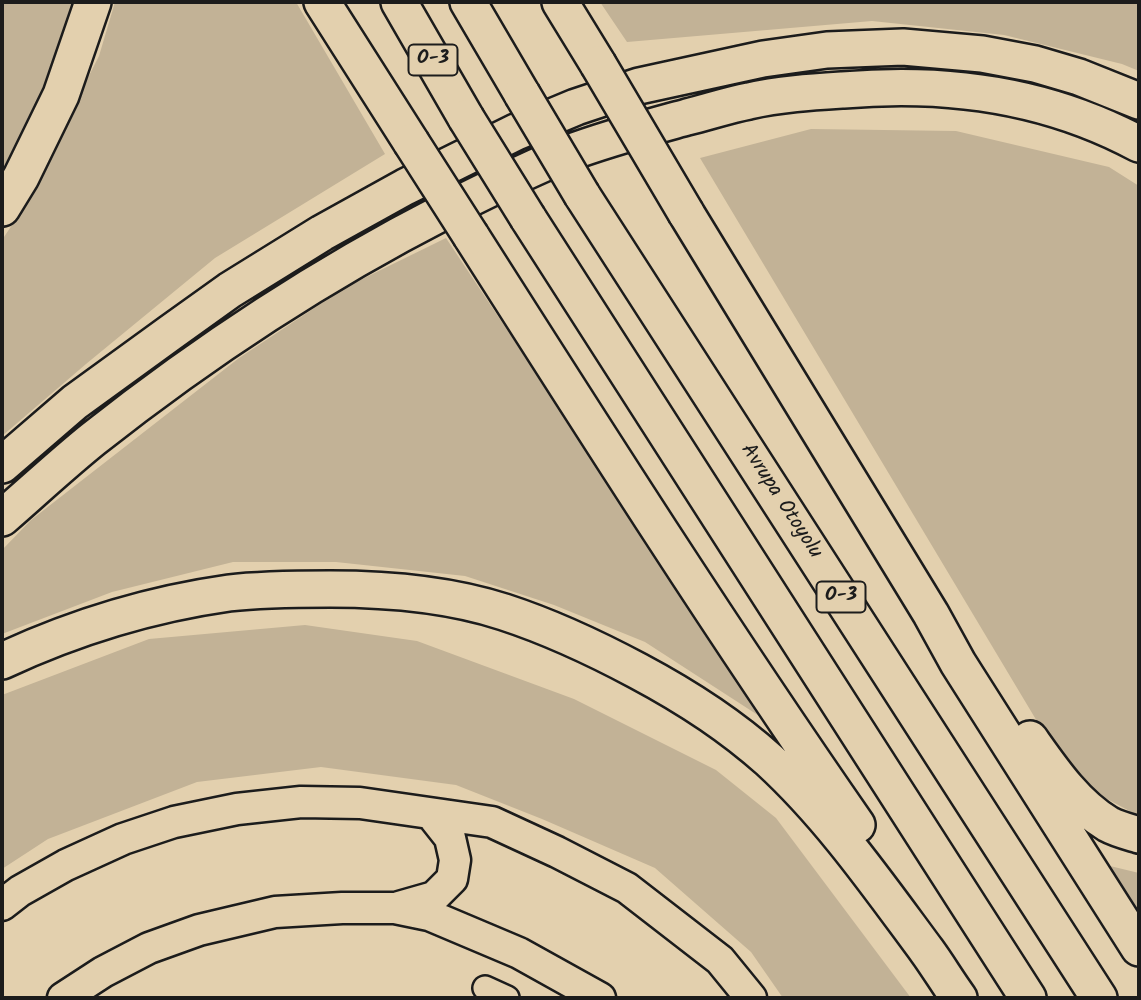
<!DOCTYPE html>
<style>
body{margin:0}
#map{position:relative;width:1141px;height:1000px;overflow:hidden;background:#e3d0ae;font-family:Kalam,sans-serif}
canvas{display:block}
.frame{position:absolute;inset:0;border:4px solid #1c1c1c;pointer-events:none}
</style>
<div id="map">
<canvas width="1141" height="1000"></canvas>
<div class="frame"></div>
</div>
<script>
const context = document.querySelector('canvas').getContext('2d');
context.lineJoin = 'round';
function paint(path, color) {
  context.fillStyle = color;
  context.fill(path, 'evenodd');
}
function strokePath(path, color, width, dash) {
  context.strokeStyle = color;
  context.lineWidth = width;
  context.lineCap = dash ? 'butt' : 'round';
  context.setLineDash(dash || []);
  context.stroke(path);
}
function write(font, color, halo, rows, align = 'center') {
  context.font = font + ' Kalam,sans-serif';
  context.lineWidth = 5;
  context.setLineDash([]);
  context.textBaseline = 'middle';
  context.strokeStyle = halo;
  context.fillStyle = color;
  for (const [text, x, y, turn = 0] of rows) {
    context.save();
    context.translate(x, y);
    context.rotate((+turn || 0) * Math.PI / 180);
    context.textAlign = isNaN(turn) ? turn : align;
    if (halo) context.strokeText(text, 0, 0);
    context.fillText(text, 0, 0);
    context.restore();
  }
}
const green = new Path2D(`
 M2 2H72L54 73 2 181Z
 M115 2H296L385 154 215 258 86 364 2 436V240L16 219 99 56Z
 M600 2H1139V71L1122 64 1004 35 872 21 627 42Z
 M811 129 956 131 1109 167 1139 186V816L1090 790 1053 748 700 158Z
 M446 238 767 721 645 642 554 605 465 576 336 562H233L112 592 2 634V550L31 520 239 358 346 287Z
 M305 625 417 641 574 699 716 770 776 818 911 998H783L751 952 655 868 542 819 456 785 321 767 197 782 48 839 2 869V695L149 639Z
 M1110 866 1139 873V911Z`);
const minor = new Path2D(`
 M485 988 507 998`);
const major = new Path2D(`
 M2 905 20 891 66 865 123 839 174 822 237 809 301 802 360 803 492 822 557 852 627 888 720 960 751 998
 M399 907 434 897 452 879 455 860 450 838 431 814
 M63 998 103 972 149 948 199 930 275 912 342 908H395L429 915 519 953 600 998`);
const highway = new Path2D(`
 M322 2 411 142
 M399 2 466 118
 M468 2 522 94
 M560 2 598 64
 M582 195 1099 998
 M2 208 21 177 61 95 93 2
 M686 213 931 614 958 663 1139 948
 M528 218 1028 998
 M471 236C597 434 723 632 857 825
 M2 465 75 402 170 333 230 290 322 233 405 187 516 132 576 107 639 86 763 59 827 50 903 47 982 54 1035 64 1079 77 1139 101
 M2 518C32 492 62 464 93 439 203 352 320 275 445 211 485 191 524 171 566 154 605 139 647 128 687 117 708 112 728 105 749 101 780 94 812 92 843 90 946 81 1048 95 1139 144
 M2 661C73 628 151 604 229 593 262 589 297 589 330 589 388 589 449 594 504 612 550 627 595 648 638 671 685 696 729 724 769 760 830 816 878 885 927 951 938 966 948 983 959 998
 M1030 739C1052 770 1075 804 1108 824 1117 829 1129 832 1139 835`);
const highwayBridge = new Path2D(`
 M598 64 686 213
 M522 94 582 195
 M466 118 528 218
 M411 142 471 236`);
const shields = [
 [433,60,49],
 [841,597,49]
];
const shieldNames = [
 ["O-3",433,60],
 ["O-3",841,597]
];
const streetNames = [
 ["Avrupa Otoyolu",780,502,57]
];
paint(green, '#c2b296');
strokePath(minor, '#1c1c1c', 28);
strokePath(major, '#1c1c1c', 35);
strokePath(highway, '#1c1c1c', 40);
strokePath(minor, '#e3d0ae', 23);
strokePath(major, '#e3d0ae', 30);
strokePath(highway, '#e3d0ae', 35);
strokePath(highwayBridge, '#1c1c1c', 40, []);
strokePath(highwayBridge, '#e3d0ae', 35);
for (const [x, y, w] of shields) {
  const box = new Path2D();
  box.roundRect(x - w / 2, y - 15.5, w, 31, 5);
  context.fillStyle = '#e3d0ae';
  context.fill(box);
  strokePath(box, '#1c1c1c', 2);
}
write('bold 19px', '#1c1c1c', null, shieldNames);
write('21px', '#1c1c1c', '#e3d0ae', streetNames);
</script>
